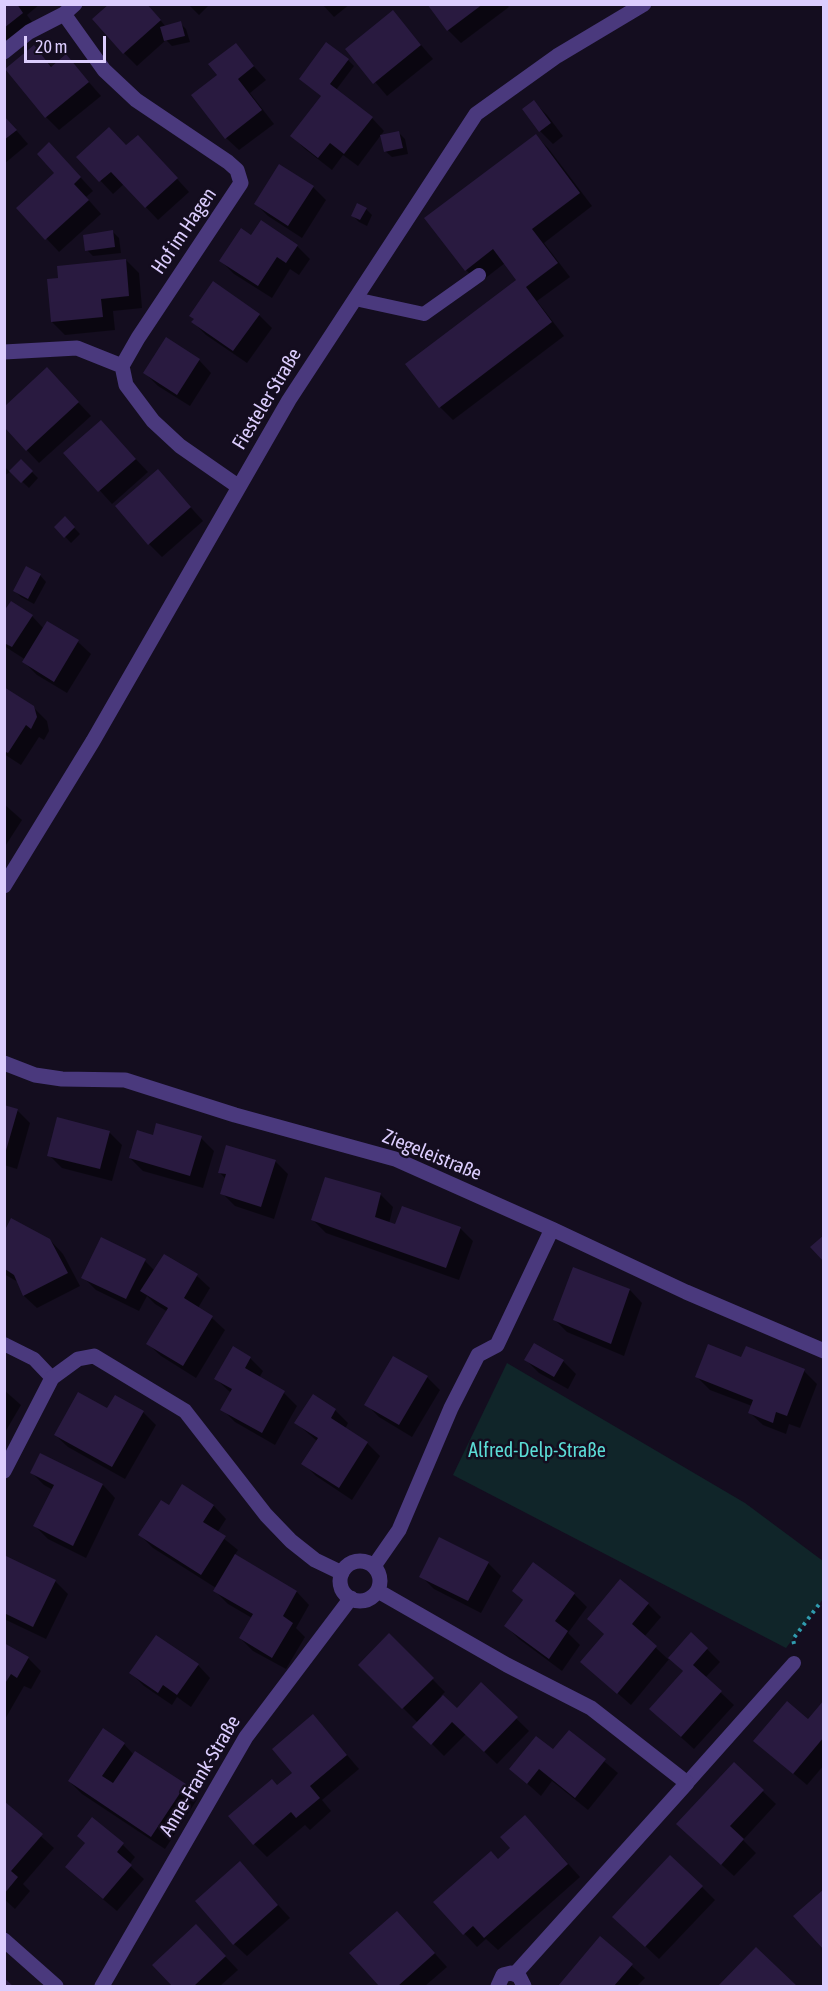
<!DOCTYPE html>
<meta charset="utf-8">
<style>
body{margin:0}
#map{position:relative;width:828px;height:1991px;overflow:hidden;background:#140d1f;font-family:"Asap Condensed",sans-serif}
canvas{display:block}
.frame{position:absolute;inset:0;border:6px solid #dccdfe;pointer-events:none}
.scale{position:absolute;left:24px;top:36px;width:82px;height:27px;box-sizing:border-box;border:3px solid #dccdfe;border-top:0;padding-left:8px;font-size:18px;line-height:21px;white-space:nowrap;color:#dccdfe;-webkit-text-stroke:4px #140d1f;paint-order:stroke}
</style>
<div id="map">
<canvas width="828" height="1991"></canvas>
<div class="frame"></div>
<div class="scale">20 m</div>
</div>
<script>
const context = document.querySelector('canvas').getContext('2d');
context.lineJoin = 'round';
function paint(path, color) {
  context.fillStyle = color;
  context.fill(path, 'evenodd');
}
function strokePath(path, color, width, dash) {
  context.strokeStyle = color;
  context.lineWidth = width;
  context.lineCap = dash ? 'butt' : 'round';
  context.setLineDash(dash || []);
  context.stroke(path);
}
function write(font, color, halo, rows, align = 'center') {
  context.font = font + ' "Asap Condensed",sans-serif';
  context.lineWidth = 5;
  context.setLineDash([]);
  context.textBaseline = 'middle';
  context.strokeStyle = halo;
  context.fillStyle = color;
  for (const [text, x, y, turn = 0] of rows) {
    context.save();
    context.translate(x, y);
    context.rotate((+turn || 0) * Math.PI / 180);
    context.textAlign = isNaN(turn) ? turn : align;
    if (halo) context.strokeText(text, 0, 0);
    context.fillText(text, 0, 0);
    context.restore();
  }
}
const green = new Path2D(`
 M507 1363 745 1503 823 1561V1599L786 1648 453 1475Z`);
const shadow = new Path2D(`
 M4 4H40L27 15 35 26 4 51Z
 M147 4 166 27 180 23 186 29 190 42 172 46 166 40 137 66 124 53Z
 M188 4H210L199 15Z
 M322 4H350L334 17Z
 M429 4H506L509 7 461 43 448 30Z
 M393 12 433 59 387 96 347 49Z
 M235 45 266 80 250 93 274 124 239 150 226 138 219 75Z
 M33 47 52 67 66 56 101 96 59 130 46 117Z
 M348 60 354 66 336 90 372 118 384 131 358 166 343 155 332 170 305 149 292 136 322 96 307 85Z
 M534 102 547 115 563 136 553 144 540 131 524 109Z
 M4 116 28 144 4 164Z
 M399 133 405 139 408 154 392 157 385 151Z
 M536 136 548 148 592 206 544 243 570 277 537 301 564 336 453 420 440 407 519 280 505 263 479 283 466 270Z
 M127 147 151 150 189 192 158 220 124 184 113 194 78 157Z
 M62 157 93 191 86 197 101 214 59 252 18 208 56 173Z
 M313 187 326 200 302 238 268 216 255 203Z
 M366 209 372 215 367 226 359 222 352 215Z
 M113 232 119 238 121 253 93 256 87 250Z
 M252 237 297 246 310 259 299 275 290 269 272 298 234 274 221 261Z
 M126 260 139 273 142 308 113 311 115 330 65 335 52 322Z
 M259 315 272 328 247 363 206 335 193 322Z
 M199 360 211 373 190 406 158 386 145 373Z
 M47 369 91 416 39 463 4 426V408Z
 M101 422 148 472 112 504 66 453Z
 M21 461 38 478 29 488 11 471Z
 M4 466 10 472 4 476Z
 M158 471 203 521 162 557 149 544Z
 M65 518 80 534 71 543 56 527Z
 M27 568 40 575 46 582 34 604 21 597 15 591Z
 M4 614 32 616 44 629 48 623 78 642 91 654 67 693 37 675 24 662 26 660 4 646Z
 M4 689 33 707 47 721 49 731 44 740 39 737 21 765 4 754Z
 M4 804 22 820 4 848Z
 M4 1107 17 1110 30 1123 17 1169 4 1165Z
 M109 1132 122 1145 112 1181 62 1168 49 1155Z
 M154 1137 201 1138 214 1151 203 1188 143 1171 130 1158Z
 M275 1161 288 1174 274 1219 235 1206 222 1193 226 1179 219 1172Z
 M380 1194 393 1207 389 1224 460 1228 473 1241 459 1280 326 1233 313 1220Z
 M12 1220 50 1240 63 1254 80 1286 37 1308 24 1296 18 1282 4 1274V1233Z
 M164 1256 197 1276 210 1288 198 1308 212 1318 225 1330 196 1378 161 1356 148 1344 168 1312 155 1304 147 1296 139 1311 96 1290 83 1277 145 1261 155 1271Z
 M630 1290 642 1303 624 1356 567 1332 554 1319Z
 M746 1348 804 1371 817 1384 800 1428 789 1424 786 1434 763 1425 750 1413 752 1406 710 1390 697 1377 742 1359Z
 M250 1358 263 1371 259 1378 284 1393 297 1406 275 1445 235 1422 222 1409 231 1393 216 1379Z
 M526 1360 563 1361 576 1374 568 1389 539 1373Z
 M427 1377 440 1390 412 1437 379 1417 366 1404Z
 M4 1390 21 1405 4 1434Z
 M313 1396 335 1410 348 1423 345 1429 367 1443 380 1456 352 1500 316 1476 303 1463 317 1441 296 1423Z
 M108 1410 143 1412 156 1425 125 1479 68 1447 55 1435Z
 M40 1455 103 1485 115 1498 86 1558 48 1539 35 1526 53 1490 44 1485 31 1472Z
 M182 1486 214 1506 226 1519 217 1533 238 1550 234 1556 297 1592 309 1605 296 1628 305 1637 286 1669 253 1651 240 1638 252 1618 228 1604 215 1591 216 1588 153 1548 140 1535 169 1507Z
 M6 1558 55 1581 68 1594 46 1639 4 1619V1562Z
 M488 1563 501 1576 481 1613 434 1589 421 1576Z
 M533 1564 574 1594 587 1607 568 1633 580 1645 562 1671 519 1639 506 1626 524 1601 514 1591Z
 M648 1604 661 1617 644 1637 669 1660 692 1634 720 1662 705 1678 734 1705 694 1749 664 1722 684 1672 670 1658 631 1705 582 1662Z
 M389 1635 445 1692 441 1696 457 1710 481 1684 529 1731 497 1764 466 1734 444 1756 414 1726 418 1723 360 1665Z
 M4 1645 28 1658 41 1671 31 1689 24 1686 4 1721Z
 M198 1665 210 1678 191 1707 177 1697 172 1705 144 1686 131 1673Z
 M824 1703V1765L807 1785 755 1741 808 1721Z
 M325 1729 359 1769 322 1800 331 1811 310 1830 305 1825 267 1857 254 1844 278 1787 294 1773Z
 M569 1732 618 1773 588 1810 552 1781 541 1796 511 1769 553 1752Z
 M124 1744 134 1755 136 1753 185 1786 198 1798 165 1849 82 1794 69 1781Z
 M734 1764 776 1804 743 1840 756 1853 734 1876 691 1837Z
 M4 1803 54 1848 23 1884 30 1891 15 1909 4 1899Z
 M538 1830 580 1877 498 1950 486 1939 477 1947 435 1902 499 1860Z
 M123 1845 135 1857 129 1865 144 1879 117 1911 80 1880Z
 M240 1863 290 1918 247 1956 234 1944Z
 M702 1887 715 1900 659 1959 627 1929Z
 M410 1926 447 1967 425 1986H381L351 1953Z
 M601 1938 645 1978 637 1986H560Z
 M209 1939 238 1970 220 1986H174L154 1965Z
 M756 1949 795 1986H720Z`);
const building = new Path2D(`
 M4 4H17L23 13 4 28Z
 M109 4H147L161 20 123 54 92 19Z
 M427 4H483L447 31Z
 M393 10 421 45 373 84 345 49Z
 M181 21 185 36 164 41 160 27Z
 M326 42 349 59 330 84 373 117 344 154 330 143 318 158 290 136 321 96 299 79Z
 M236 43 254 66 238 79 262 110 225 139 191 95 217 75 208 64Z
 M34 45 51 67 66 54 89 82 45 118 5 69Z
 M534 100 551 123 539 132 522 109Z
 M4 116 17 130 4 140Z
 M109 127 126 145 138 135 178 178 145 208 111 172 99 182 76 157Z
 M399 131 403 148 384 152 380 135Z
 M536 134 580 193 532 229 558 263 526 287 552 322 439 408 405 364 516 280 493 249 465 271 424 218Z
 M49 142 81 177 74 184 89 200 45 240 16 208 54 173 37 154Z
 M279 164 314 186 288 226 254 204Z
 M357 203 367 208 360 220 351 216Z
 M261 220 298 245 286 263 277 257 258 286 219 261 241 228 251 235Z
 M113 230 115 247 85 251 83 235Z
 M126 259 129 296 101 299 103 317 51 322 47 279 58 278 57 266Z
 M213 281 260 314 233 351 191 322 194 319 189 316Z
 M166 337 200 359 177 395 143 373Z
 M47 367 79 402 26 451 5 428V406Z
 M101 420 136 459 98 492 63 453Z
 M21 459 33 471 21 483 9 471Z
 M158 469 191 507 148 545 115 506Z
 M65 516 75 527 64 538 54 527Z
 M26 566 41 574 28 599 13 591Z
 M11 601 33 615 12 647 4 643V611Z
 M47 621 79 640 54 682 22 662Z
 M4 687 34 706 37 717 31 729 26 725 8 753 4 751Z
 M4 1105 18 1109 5 1154H4Z
 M57 1117 110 1131 100 1169 47 1156Z
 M156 1123 202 1136 190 1176 129 1158 137 1130 153 1135Z
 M226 1145 276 1160 261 1207 220 1194 226 1174 218 1173Z
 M325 1177 381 1193 375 1217 395 1224 402 1206 461 1227 446 1268 311 1220Z
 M11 1218 50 1239 68 1273 23 1296 14 1275 5 1269V1230Z
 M824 1235V1262L810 1247Z
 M101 1237 146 1259 126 1299 81 1278Z
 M164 1254 198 1274 184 1298 213 1316 183 1366 146 1344 168 1308 140 1291Z
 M573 1267 630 1289 611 1344 553 1320Z
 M534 1343 564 1360 554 1377 524 1360Z
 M708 1344 741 1357 746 1346 805 1369 787 1416 776 1412 773 1423 748 1413 753 1400 695 1377Z
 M233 1346 251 1357 245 1368 285 1391 262 1433 220 1410 232 1389 214 1379Z
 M393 1356 428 1376 399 1425 364 1405Z
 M78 1392 107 1408 115 1395 144 1411 112 1467 54 1435Z
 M313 1394 336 1409 331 1418 368 1442 339 1488 301 1464 318 1438 294 1423Z
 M40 1453 103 1484 73 1546 33 1526 54 1485 30 1473Z
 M182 1484 214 1505 203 1522 226 1536 201 1575 138 1535 161 1500 169 1505Z
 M439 1537 489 1562 468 1601 419 1577Z
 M235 1554 297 1591 283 1616 293 1623 272 1658 239 1638 253 1614 213 1591Z
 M6 1556 56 1580 33 1627 4 1613Z
 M533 1562 575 1593 555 1621 568 1631 549 1659 504 1626 523 1600 512 1591Z
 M620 1579 649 1603 632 1624 657 1646 617 1694 580 1662 604 1634 587 1619Z
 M691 1632 708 1648 693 1665 722 1691 681 1737 649 1709 683 1671 668 1658Z
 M389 1633 434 1678 402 1709 358 1665Z
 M156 1635 199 1664 177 1695 163 1685 158 1693 129 1673Z
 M4 1643 29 1657 17 1678 11 1674 4 1685Z
 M481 1682 518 1717 484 1752 452 1722 431 1745 412 1727 443 1695 457 1708Z
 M824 1700V1737L793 1774 753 1741 787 1701 808 1719Z
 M313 1714 347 1755 310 1786 320 1798 296 1818 291 1812 253 1845 228 1816 272 1779 277 1785 292 1773 272 1749Z
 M103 1728 125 1743 102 1776 113 1783 135 1751 186 1784 151 1837 68 1781Z
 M569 1730 606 1759 575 1798 539 1769 527 1784 509 1769 536 1736 553 1749Z
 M734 1762 764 1790 730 1826 744 1839 721 1865 676 1824Z
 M4 1801 43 1834 11 1871 18 1877 4 1894Z
 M525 1815 568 1864 484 1938 473 1926 463 1935 433 1902 491 1851 498 1859 510 1848 500 1837Z
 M92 1817 124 1843 117 1852 132 1865 103 1899 65 1867 85 1843 77 1836Z
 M670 1855 703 1886 645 1947 612 1917Z
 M240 1861 278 1905 233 1945 195 1901Z
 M824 1889V1950L793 1916Z
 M397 1911 435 1953 398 1986H379L349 1953Z
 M196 1924 226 1956 194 1986H172L152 1965Z
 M600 1936 633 1964 614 1986H558Z
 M756 1947 797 1986H718Z
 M4 1978 13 1986H4Z`);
const path = new Path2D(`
 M794 1644 793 1639 820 1603 824 1604`);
const lane = new Path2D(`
 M355 299 424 314 479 275
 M4 1344 34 1359 52 1378
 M687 1783 794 1663`);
const street = new Path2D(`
 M64 14 104 70 136 100 228 162 237 170 241 183 138 338 122 366 126 385 153 421 180 446 239 487
 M4 52 29 32 64 14 75 4
 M4 352 77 348 122 366
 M4 886 93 741 289 400 476 114 557 56 644 4
 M4 1063 35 1075 62 1079 125 1080 235 1115 395 1159 552 1229 686 1292 824 1351
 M4 1471 52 1378 78 1359 94 1356 185 1411 266 1515 291 1541 315 1560 342 1573
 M340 1581a20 20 0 1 1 40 0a20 20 0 1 1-40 0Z
 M374 1566 399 1530 451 1408 478 1355 497 1345 552 1229
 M378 1591 507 1665 591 1708 687 1783 515 1974
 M4 1940 56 1986
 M102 1986 246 1737 351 1598
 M498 1986 503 1975 511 1973 519 1976 524 1986`);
const streetNames = [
 ["Hof im Hagen",184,231,-56],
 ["Fiesteler Straße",267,399,-59],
 ["Ziegeleistraße",432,1155,22],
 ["Anne-Frank-Straße",200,1776,-59]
];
const parkNames = [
 ["Alfred-Delp-Straße",537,1451]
];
paint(green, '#102529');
paint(shadow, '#0007');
paint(building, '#291a40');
strokePath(path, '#309bae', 4, [3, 4.5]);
strokePath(lane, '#4a397d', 14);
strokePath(street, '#4a397d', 15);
write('20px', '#dccdfe', '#140d1f', streetNames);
write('20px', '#5bdcd6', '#140d1f', parkNames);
</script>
